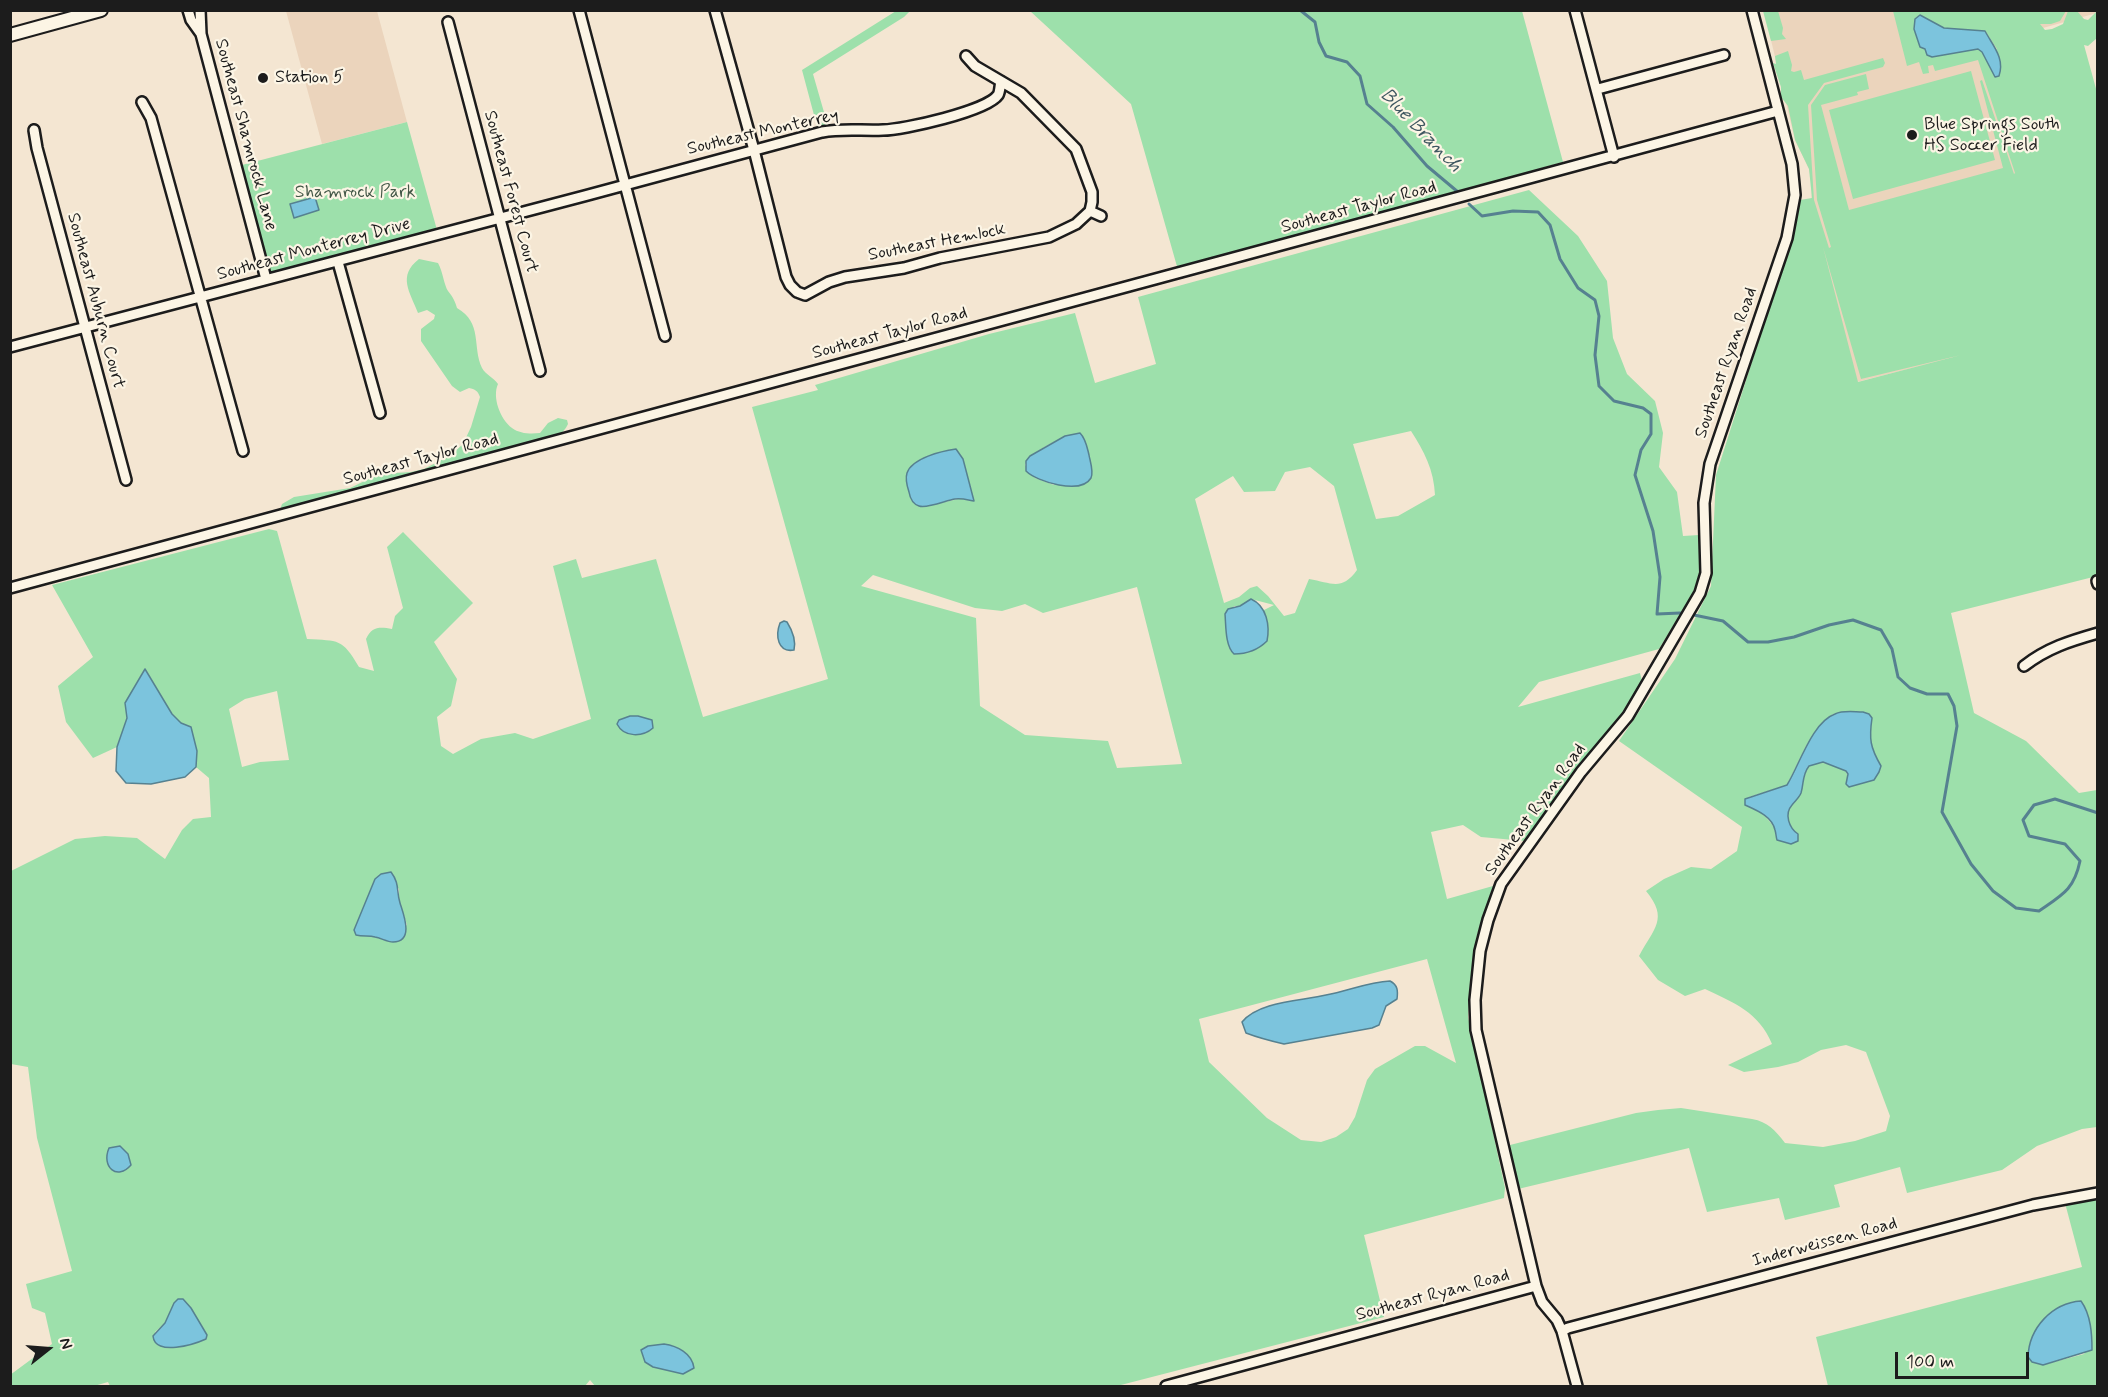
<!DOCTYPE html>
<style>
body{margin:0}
#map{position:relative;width:2108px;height:1397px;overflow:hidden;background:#f4e6d2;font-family:Mynerve,sans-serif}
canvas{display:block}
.frame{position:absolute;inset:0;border:12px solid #1c1c1c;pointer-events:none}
.north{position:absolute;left:18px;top:1319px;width:60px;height:60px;-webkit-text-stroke:4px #fcf5e5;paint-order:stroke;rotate:73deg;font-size:16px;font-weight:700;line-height:24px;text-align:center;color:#1c1c1c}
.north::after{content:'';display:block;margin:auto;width:21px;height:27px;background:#1c1c1c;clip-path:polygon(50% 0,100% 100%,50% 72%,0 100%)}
.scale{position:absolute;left:1895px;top:1352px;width:134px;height:27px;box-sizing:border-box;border:3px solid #1c1c1c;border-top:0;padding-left:8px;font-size:18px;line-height:21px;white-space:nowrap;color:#1c1c1c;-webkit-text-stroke:4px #fcf5e5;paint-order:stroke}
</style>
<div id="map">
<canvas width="2108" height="1397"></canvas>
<div class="frame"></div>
<div class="north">N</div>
<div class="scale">100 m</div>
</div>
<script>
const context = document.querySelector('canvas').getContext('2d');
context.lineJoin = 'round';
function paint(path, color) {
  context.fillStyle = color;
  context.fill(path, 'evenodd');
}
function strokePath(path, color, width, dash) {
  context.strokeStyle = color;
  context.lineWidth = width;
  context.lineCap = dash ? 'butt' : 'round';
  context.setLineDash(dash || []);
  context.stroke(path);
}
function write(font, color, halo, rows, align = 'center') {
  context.font = font + ' Mynerve,sans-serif';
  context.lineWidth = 4.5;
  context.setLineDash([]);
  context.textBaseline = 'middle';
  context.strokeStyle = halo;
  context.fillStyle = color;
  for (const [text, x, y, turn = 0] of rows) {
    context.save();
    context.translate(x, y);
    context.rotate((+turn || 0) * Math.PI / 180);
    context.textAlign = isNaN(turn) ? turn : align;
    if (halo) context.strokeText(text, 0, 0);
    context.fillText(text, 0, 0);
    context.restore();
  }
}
const built = new Path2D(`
 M286 11H377L407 122 322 144Z
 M1764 11H2097V13L2014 36 2089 323 1857 382 1811 206 1812 185 1809 169 1795 140Z`);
const green = new Path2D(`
 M2036 10 2037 12 2066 11 2060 21 2051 24H2040L2045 30 2052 29 2063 24 2068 11H2077L2084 19 2088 20 2097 11V38L2088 46 2084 45 2098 96 2097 576 1951 613 1974 713 2026 741 2079 793 2097 790V1127L2082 1129 2037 1146 2002 1170 1907 1193 1900 1167 1834 1185 1840 1207 1785 1220 1779 1198 1707 1212 1689 1148 1518 1189 1510 1145 1636 1113 1658 1110 1681 1108 1752 1119C1768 1122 1775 1130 1785 1143L1823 1147 1855 1141 1886 1131 1890 1116 1866 1052 1846 1045 1821 1050 1798 1062 1778 1067 1744 1072 1728 1065 1772 1044C1759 1012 1734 1003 1705 989L1685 996 1658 980 1639 956C1654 928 1669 919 1646 891L1664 879 1691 867 1711 869 1737 851 1742 827 1619 741 1675 659 1711 586 1716 475 1795 226 1800 200 1812 198 1809 169 1795 140 1788 106 1781 97V87L1773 63 1776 64 1775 56 1788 51 1792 65 1791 71 1794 72 1801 70 1804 80 1883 58 1885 63 1883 67 1824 83 1808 105 1814 200 1829 248 1831 247 1817 200 1811 105 1825 85 1866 74 1869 89 1857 92 1858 95 1821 105 1849 210 2003 168 1980 81 1982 80 2014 174 2015 173 1978 60 1935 71 1933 65 1928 66 1929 73 1923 74 1919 62 1907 66 1893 11ZM1916 21 1944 28 1985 31 1997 49 1985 58 1982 52 1978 49 1914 24ZM1823 247 1861 379 1961 355 1858 382ZM1863 712 1872 721C1865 737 1874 752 1881 766L1848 778 1846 771C1834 764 1823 760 1809 766 1802 775 1804 783 1801 793 1799 798 1795 801 1792 805 1784 814 1789 828 1798 834L1791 844C1781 842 1775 840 1775 829 1767 816 1759 810 1745 805L1749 797 1787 785 1806 746 1820 726 1833 714Z
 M896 11H910L904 17 813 74 828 126 818 130 802 70Z
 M1030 11H1522L1563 162 1178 270 1131 104Z
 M1763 11H1778L1783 28 1782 34 1786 39 1771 41Z
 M1971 71 1995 160 1853 199 1829 110Z
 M407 122 437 230 270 273 242 165Z
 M1529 190 1578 236 1607 281 1613 338 1627 374 1655 401 1663 433 1659 467 1677 492 1683 536 1699 535V574L1693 593 1659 649 1539 682 1518 707 1640 673 1642 681 1617 722 1525 841 1481 837 1463 825 1431 832 1447 899 1493 886 1477 935 1471 977 1468 1017 1505 1188 1504 1198 1364 1235 1384 1317 1117 1386H595L590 1380 585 1386H110L108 1382 94 1386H11L10 1375 52 1344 45 1313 32 1308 26 1284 72 1271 37 1138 28 1067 11 1064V871L75 839 105 836 137 838 165 859 182 830 193 819 211 817 209 778 196 767 197 751 181 723 172 714 145 669C137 679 134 693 125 703L127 718 117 747 93 758 66 722 58 686 93 657 52 585 269 529 277 531 307 639C339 641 342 638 359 667L374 671 366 639C372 626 380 627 392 629L395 616 403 608 387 547 403 532 473 603 434 642 457 679 451 706 437 717 441 746 453 754 481 739 515 733 533 739 591 719 553 566 576 559 582 578 656 559 703 717 828 679 752 407 818 390 815 385 989 334 1075 313 1095 383 1156 364 1138 297ZM1411 431C1424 451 1434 470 1435 495L1398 516 1376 519 1353 444ZM1080 433 1054 485 1035 478 1025 465C1030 451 1066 435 1080 433ZM956 449 963 459 971 496 923 507 916 463 948 450ZM1310 467 1334 486 1357 570C1342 591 1332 583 1309 579L1295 613 1284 616 1268 596 1257 586 1250 588 1239 597 1224 603 1195 499 1233 476 1244 492 1275 491 1285 472ZM873 575 975 608 1002 611 1025 604 1043 613 1137 587 1182 764 1117 768 1108 741 1025 735 980 706 976 618 861 586ZM1251 599 1274 605 1264 610 1267 621 1234 654 1230 650 1225 622 1234 606H1240ZM277 691 289 760 260 762 242 767 229 709 245 699ZM399 888V900L407 925 381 939 354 930 356 926ZM1427 959 1456 1063 1425 1046H1415L1375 1069 1367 1080 1355 1117 1348 1129 1336 1137 1321 1142 1301 1140 1267 1118 1209 1062 1199 1019ZM174 1303 191 1308 207 1335V1339L177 1347 157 1344 155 1332 165 1323Z
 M419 259 438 263C443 272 444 285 448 291 453 297 455 301 457 308 483 323 472 347 482 368 486 375 493 377 498 384 492 397 500 419 512 428 520 434 531 434 540 433L548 423 558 418 567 420 568 424C566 429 561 434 556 437 540 446 519 445 502 451 429 473 355 490 280 510L282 504 294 497 350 488 379 474 411 472 424 469 451 455 463 444 471 427 480 397C478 391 475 389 469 388L460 392 452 386 421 341V329L434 319 435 315 427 310 418 313C410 292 397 276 419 259Z
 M2097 1199V1386H1828L1816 1337 2082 1267 2065 1203ZM2085 1308 2092 1339 2084 1354 2043 1365 2033 1362Z`);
const water = new Path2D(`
 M1920 15 1944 28 1985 31C1993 46 2005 58 1999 76L1995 77 1982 52 1978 49 1932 57 1927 55 1925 49 1920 47 1914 29 1915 19Z
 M315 197 319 210 294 218 290 204Z
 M1080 433C1086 439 1087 447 1089 455 1090 461 1094 472 1091 478 1081 495 1037 482 1026 471V461L1030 456 1065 436Z
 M956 449 963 459 974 501C968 500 962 498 955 499 947 500 927 509 919 506 913 504 910 498 909 492 907 486 905 479 907 473 912 458 942 451 956 449Z
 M1251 599C1267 606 1270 626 1267 641 1258 650 1247 654 1234 654 1225 646 1226 625 1225 614L1228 609 1240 606Z
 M784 621 787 622C792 630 796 641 794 650 778 653 775 636 780 623Z
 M145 669 172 714 181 723 191 727 197 751 196 767 185 777 151 784 126 783 116 771 117 747 127 718 125 703Z
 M1863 712 1869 714 1872 718C1869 739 1870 747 1881 766L1879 772 1874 780 1849 787 1846 784 1848 774 1846 771 1823 762 1809 766C1802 775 1804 783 1801 793 1799 798 1795 801 1792 805 1784 814 1789 828 1798 834V841L1791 844 1777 840C1776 837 1776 833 1775 830 1772 816 1756 810 1745 805V799L1787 785C1799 766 1812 722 1835 714 1843 710 1854 712 1863 712Z
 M630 716H638L652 720 653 728C643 737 624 738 617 724L619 720Z
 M391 872C400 884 396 890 400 903 403 913 415 942 393 942 387 942 381 938 375 937 369 935 363 937 356 935L354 930 375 879 381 874Z
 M1390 981C1398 985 1398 991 1397 999L1386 1006 1379 1025 1372 1028 1284 1044C1271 1041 1259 1038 1246 1033L1242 1022C1259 1001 1302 1001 1326 995 1348 991 1368 982 1390 981Z
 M120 1146 128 1154 131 1165C117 1181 101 1167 109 1148Z
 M178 1299H183L191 1308 207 1335 206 1339C195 1344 155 1357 153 1336L165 1323 174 1303Z
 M2081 1301C2091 1315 2092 1334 2092 1350L2043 1365 2032 1362 2028 1357C2029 1328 2052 1303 2081 1301Z
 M664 1344C677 1346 692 1353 694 1368L683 1374 653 1367 645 1362 641 1350 648 1346Z`);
const stream = new Path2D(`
 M1300 10 1315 22 1319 42 1326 56 1347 62 1360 76 1367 104 1393 127 1427 166 1458 192
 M1469 204 1482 216 1513 211 1538 212 1550 225 1560 259 1578 288 1595 300 1599 316 1595 355 1599 386 1614 401 1643 408 1651 414V434L1641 450 1635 475 1653 531 1660 577 1657 614 1680 613
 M1694 615 1723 621 1748 642H1768L1794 637 1829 625 1853 620 1881 630 1892 649 1898 677 1910 688 1927 694H1948L1954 706 1957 726 1942 812 1971 864 1993 891 2016 908 2039 911C2062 895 2074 890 2080 861L2065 844 2029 836 2023 820 2034 805 2055 799 2098 813`);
const minor = new Path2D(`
 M188 10 191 20 201 34
 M200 10 201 34 266 279
 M579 10 665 336
 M715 10 754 150 786 277 790 285 797 292
 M1575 10 1614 157
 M448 22 540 371
 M966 56 975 66 1021 93 1076 149 1092 192V202L1090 211
 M1598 89 1724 55
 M142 102 151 118 243 451
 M34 130 37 148 126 480
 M1090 211 1101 216
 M338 262 380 413
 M797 292 805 295 829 282 845 277 904 268 940 258 1049 237 1076 224 1090 211
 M10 347C281 275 552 206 822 132 843 128 862 131 883 130 903 130 987 111 998 95 1000 92 1000 85 1001 81
 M2097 581 2098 584
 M10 588 1778 111
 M2024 666C2047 648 2070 641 2098 633
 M1562 1331 1568 1328 2033 1205 2098 1193
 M1166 1386 1536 1286
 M1577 1386 1562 1331 1557 1320 1542 1302 1536 1286 1476 1030 1475 1000 1480 951 1488 920 1501 884 1581 772 1628 716 1700 593 1706 573 1704 503 1710 464 1787 238 1795 195 1792 164 1752 10`);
const major = new Path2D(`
 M10 35 101 10`);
const markers = [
 [263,78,6,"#1c1c1c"],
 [1912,135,6,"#1c1c1c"]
];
const poiNames = [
 ["Station 5",275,78],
 ["Blue Springs South",1924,125],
 ["HS Soccer Field",1924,146]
];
const streetNames = [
 ["Southeast Monterrey",763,133,-13],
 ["Southeast Shamrock Lane",245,135,75],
 ["Southeast Forest Court",510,192,75],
 ["Southeast Taylor Road",1359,208,-15],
 ["Southeast Hemlock",937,243,-11],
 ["Southeast Monterrey Drive",314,250,-15],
 ["Southeast Auburn Court",95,301,75],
 ["Southeast Taylor Road",890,334,-15],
 ["Southeast Ryan Road",1727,363,-71],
 ["Southeast Taylor Road",421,460,-15],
 ["Southeast Ryan Road",1536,810,-54],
 ["Inderweissen Road",1825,1243,-15],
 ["Southeast Ryan Road",1433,1296,-15]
];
const parkNames = [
 ["Shamrock Park",355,193]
];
const waterNames = [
 ["Blue Branch",1420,131,46]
];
paint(built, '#ebd4bc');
paint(green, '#9de0ab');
paint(water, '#7cc4dd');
strokePath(water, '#568190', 1.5);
strokePath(stream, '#568190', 3);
strokePath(minor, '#1c1c1c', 14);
strokePath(major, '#1c1c1c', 16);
strokePath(minor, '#fcf5e5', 9);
strokePath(major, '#fcf5e5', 12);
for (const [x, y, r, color] of markers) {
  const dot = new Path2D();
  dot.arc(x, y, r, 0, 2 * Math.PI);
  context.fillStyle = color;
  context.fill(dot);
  strokePath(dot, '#fcf5e5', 2);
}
write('18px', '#1c1c1c', '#fcf5e5', poiNames, 'left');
write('18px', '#1c1c1c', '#fcf5e5', streetNames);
write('18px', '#435747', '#fcf5e5', parkNames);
write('italic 20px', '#3e5760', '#fcf5e5', waterNames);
</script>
